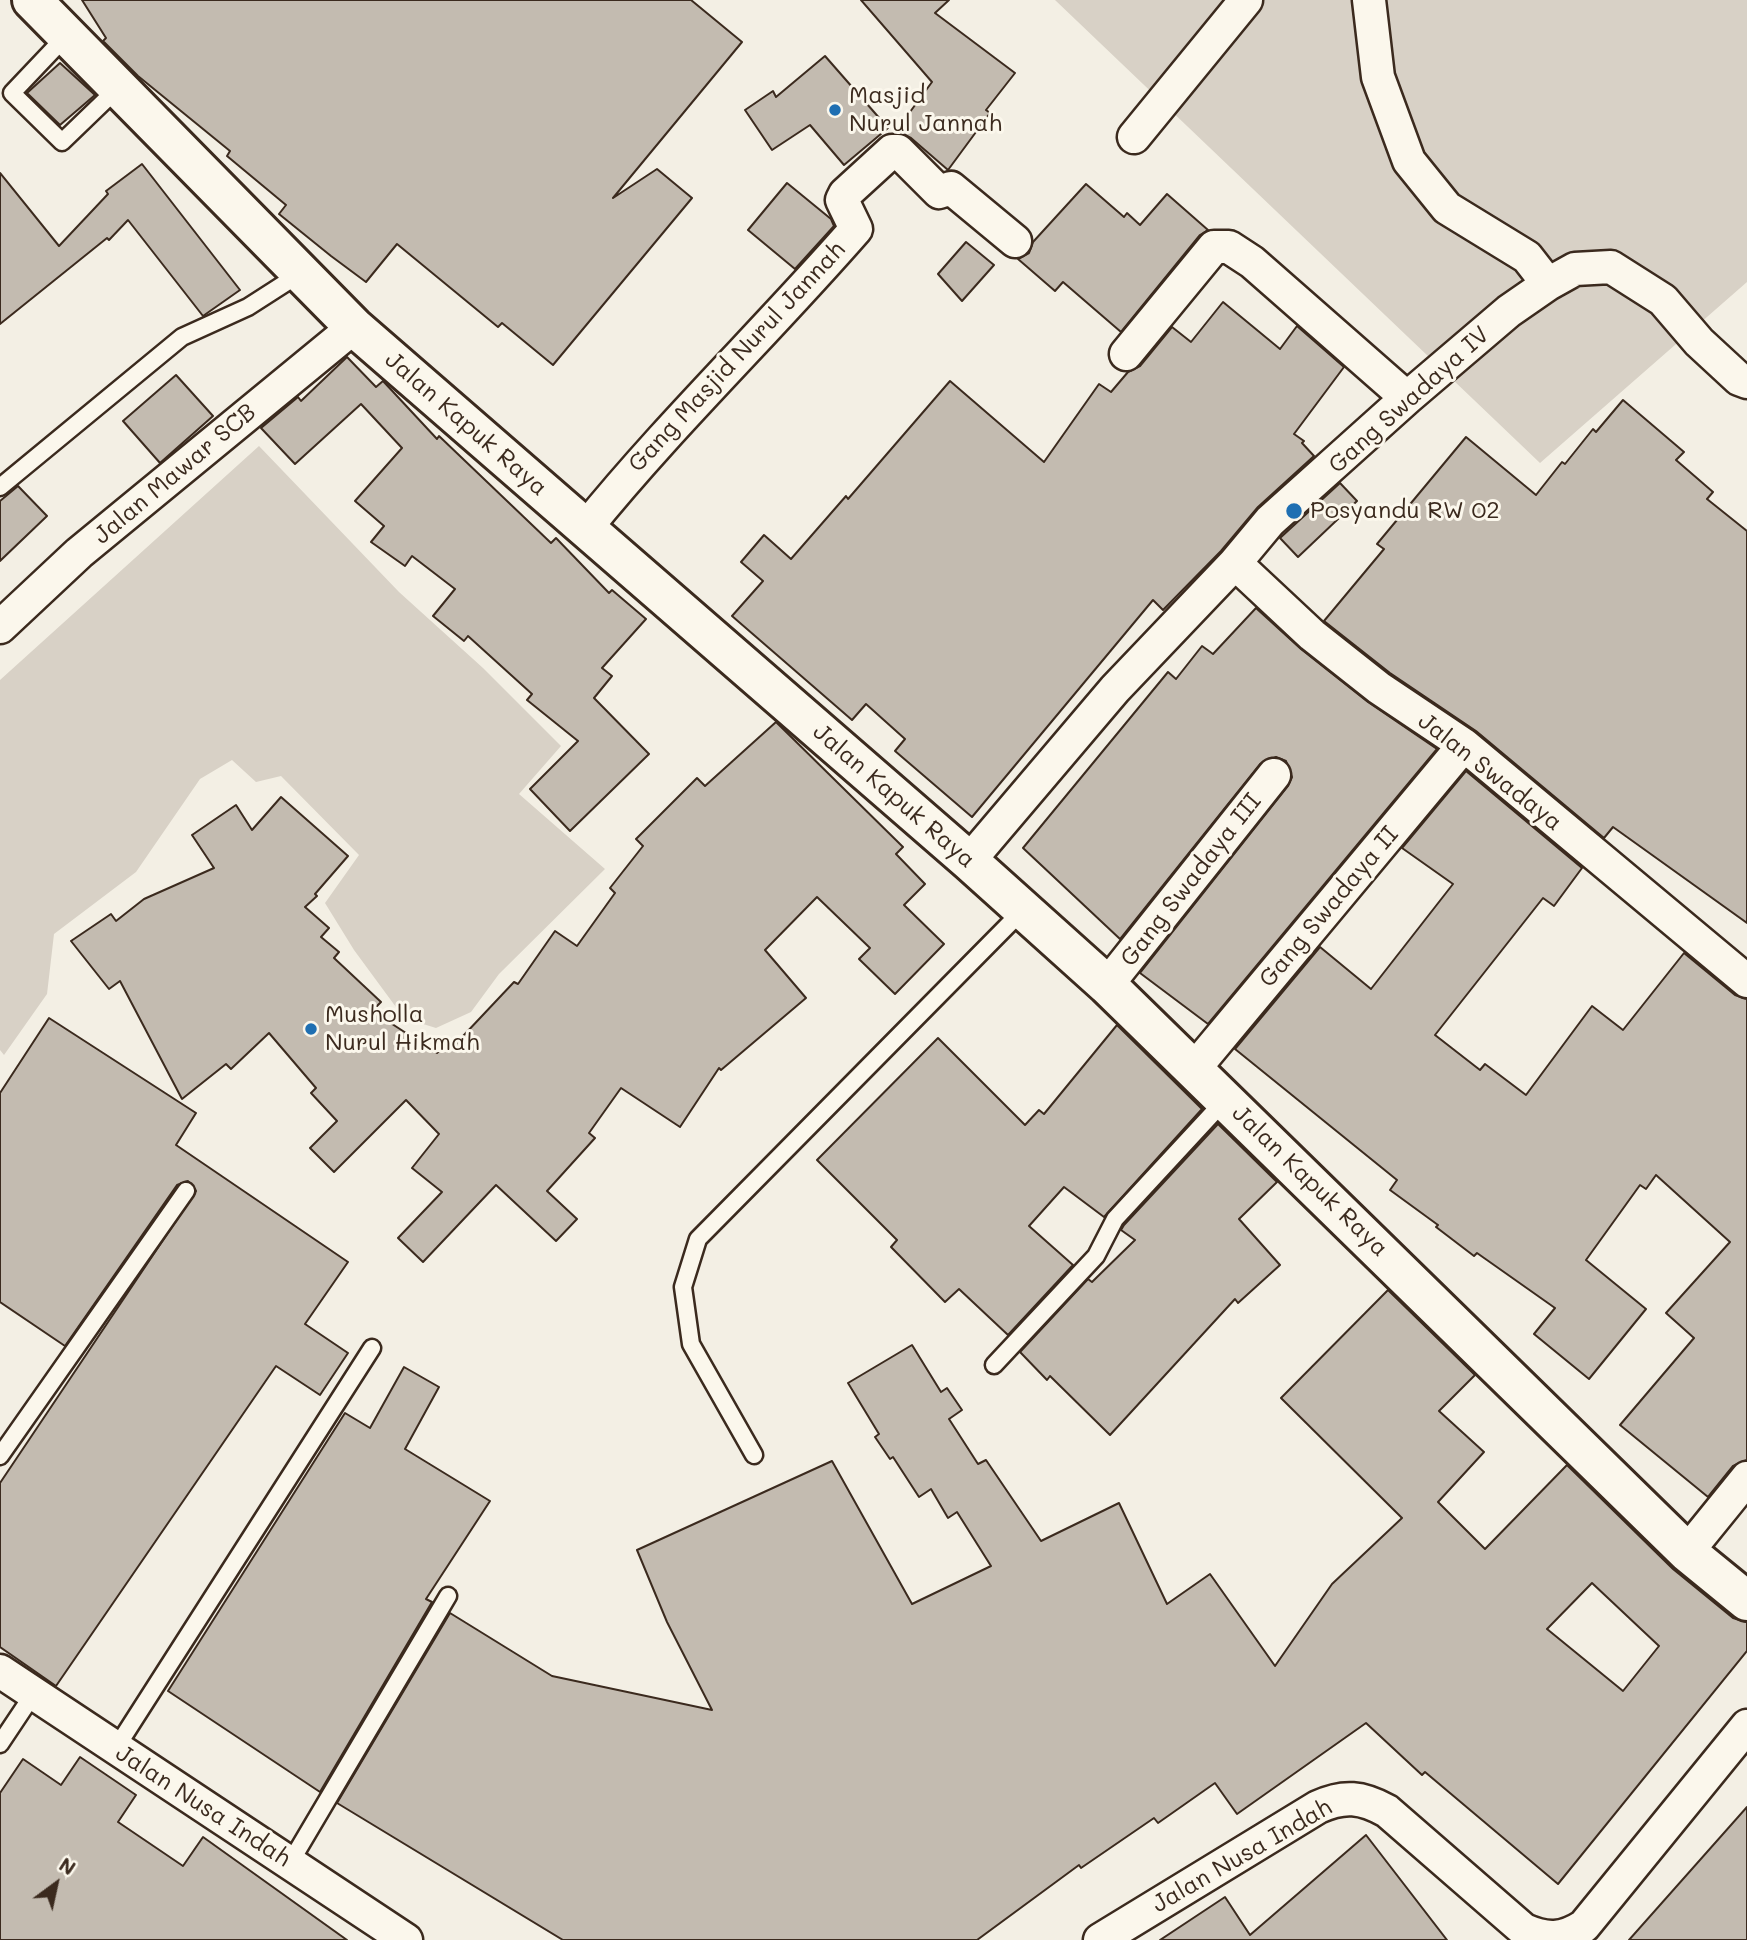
<!DOCTYPE html>
<style>
body{margin:0}
#map{position:relative;width:1747px;height:1940px;overflow:hidden;background:#f3efe4;font-family:Mali,sans-serif}
canvas{display:block}
.north{position:absolute;left:21px;top:1849px;width:70px;height:70px;-webkit-text-stroke:5px #fbf7ec;paint-order:stroke;rotate:33deg;font-size:19px;font-weight:700;line-height:28px;text-align:center;color:#3b2a1e}
.north::after{content:'';display:block;margin:auto;width:24px;height:32px;background:#3b2a1e;clip-path:polygon(50% 0,100% 100%,50% 72%,0 100%)}
</style>
<div id="map">
<canvas width="1747" height="1940"></canvas>
<div class="north">N</div>
</div>
<script>
const context = document.querySelector('canvas').getContext('2d');
context.lineJoin = 'round';
function paint(path, color) {
  context.fillStyle = color;
  context.fill(path, 'evenodd');
}
function strokePath(path, color, width, dash) {
  context.strokeStyle = color;
  context.lineWidth = width;
  context.lineCap = dash ? 'butt' : 'round';
  context.setLineDash(dash || []);
  context.stroke(path);
}
function write(font, color, halo, rows, align = 'center') {
  context.font = font + ' Mali,sans-serif';
  context.lineWidth = 6;
  context.setLineDash([]);
  context.textBaseline = 'middle';
  context.strokeStyle = halo;
  context.fillStyle = color;
  for (const [text, x, y, turn = 0] of rows) {
    context.save();
    context.translate(x, y);
    context.rotate((+turn || 0) * Math.PI / 180);
    context.textAlign = isNaN(turn) ? turn : align;
    if (halo) context.strokeText(text, 0, 0);
    context.fillText(text, 0, 0);
    context.restore();
  }
}
const green = new Path2D(`
 M1055 0H1747V282L1540 463Z
 M259 446 399 592 483 668 561 746 519 794 605 869 499 974 471 1012 436 1028 404 1018 354 950 325 903 359 855 281 776 256 782 232 760 200 779 136 872 54 934 47 994 4 1055 0 1050V680Z`);
const building = new Path2D(`
 M82 0H691L742 42 613 198 657 169 692 198 553 365 502 323 498 327 397 244 366 282 331 256 279 214 286 205 227 156 230 151 138 76 103 41 106 38Z
 M861 0H949L935 13 1015 73 986 110 990 113 948 170 911 138 896 131 932 82Z
 M825 56 888 128 844 165 810 125 772 150 745 110 773 91 776 97Z
 M60 63 95 95 60 125 27 93Z
 M142 164 240 290 203 316 128 220 109 240 107 238 0 324V173L59 246 108 194 106 191Z
 M787 183 831 219 834 226 795 269 748 230Z
 M1086 184 1124 217 1127 213 1140 225 1167 194 1208 230 1200 235 1121 332 1063 282 1055 291 1018 259 1029 253 1033 242Z
 M966 242 994 265 962 301 938 274Z
 M1223 302 1280 349 1297 326 1344 367 1294 434 1304 441 1302 443 1314 456 1258 507 1221 551 1163 610 1153 600 972 817 895 751 905 739 866 704 852 720 732 616 763 581 741 562 764 535 791 559 846 496 848 499 950 381 1044 462 1099 384 1111 392 1128 372 1140 366 1172 327 1191 342Z
 M347 357 376 387 383 381 437 439 439 436 551 543 556 538 609 593 612 590 646 619 602 668 612 676 594 698 649 754 570 831 530 789 578 741 527 700 532 694 468 636 464 641 433 616 455 589 412 556 405 566 371 542 384 526 355 501 402 448 361 404 295 464 261 428 298 397 301 401Z
 M176 375 213 416 160 463 123 421Z
 M1623 400 1684 452 1676 460 1713 492 1707 499 1747 531V923L1613 827 1604 838 1476 731 1390 673 1324 621 1384 549 1377 544 1466 437 1536 495 1562 462 1565 464 1593 429 1596 432Z
 M1340 483 1357 501 1298 557 1280 538Z
 M18 486 47 516 0 561V501Z
 M1256 608 1301 649 1368 702 1437 749 1208 1024 1140 973 1288 786 1292 777 1286 761 1276 757 1260 764 1120 939 1023 848 1168 672 1176 679 1202 646 1213 654Z
 M776 722 903 847 896 854 925 884 904 905 944 944 895 994 859 959 870 948 817 897 765 950 806 998 721 1070 719 1068 680 1127 621 1088 589 1133 595 1138 547 1191 577 1219 556 1241 496 1185 423 1262 398 1238 442 1192 412 1168 439 1134 406 1100 334 1172 310 1148 337 1121 311 1093 316 1088 269 1033 231 1069 226 1064 182 1099 120 981 109 989 71 941 111 914 116 921 144 899 214 868 192 835 236 805 252 830 281 797 348 856 315 894 317 896 305 907 329 928 321 937 339 952 334 958 381 1002 372 1011 437 1053 443 1047 448 1052 514 982 518 984 555 931 577 946 615 893 610 888 643 846 636 839 697 778 705 786Z
 M1466 771 1582 868 1554 906 1543 898 1435 1035 1480 1070 1485 1064 1526 1095 1592 1006 1623 1030 1684 953 1735 995 1747 999V1460L1733 1466 1708 1497 1620 1425 1694 1338 1666 1313 1730 1242 1656 1175 1646 1189 1640 1185 1586 1260 1646 1309 1589 1379 1534 1334 1555 1308 1477 1253 1474 1256 1436 1227 1438 1225 1390 1190 1397 1180 1235 1049 1320 947 1371 989 1453 884 1402 848Z
 M49 1018 196 1113 176 1145 348 1262 305 1324 348 1353 320 1395 276 1366 56 1686 0 1647V1483L196 1191 188 1181 177 1185 65 1346 0 1302V1093Z
 M1117 1025 1202 1109 1104 1217 1064 1187 1029 1226 1073 1265 1008 1335 959 1289 945 1302 891 1247 897 1240 817 1160 938 1038 1025 1125 1039 1110 1044 1114Z
 M1218 1124 1277 1182 1239 1219 1280 1265 1238 1303 1235 1299 1110 1435 1050 1376 1047 1380 1020 1352 1088 1279 1092 1282 1135 1240 1121 1230 1124 1225Z
 M1388 1290 1475 1375 1439 1411 1484 1452 1438 1502 1485 1549 1567 1465 1673 1569 1733 1618 1747 1622V1651L1558 1884 1425 1772 1422 1775 1366 1723 1237 1814 1215 1783 1158 1823 1154 1818 1081 1868 1079 1865 977 1940H563L337 1803 450 1613 552 1676 712 1710 667 1622 637 1550 832 1461 912 1604 991 1566 957 1512 948 1518 931 1489 919 1497 893 1457 890 1459 875 1437 879 1434 848 1383 912 1345 941 1392 947 1388 962 1410 949 1419 978 1464 986 1460 1041 1541 1119 1503 1167 1604 1210 1574 1275 1666 1332 1584 1402 1518 1281 1398ZM1592 1583 1659 1646 1623 1691 1547 1629Z
 M404 1367 439 1387 405 1449 490 1501 426 1599 432 1602 320 1792 168 1691 345 1413 370 1428Z
 M80 1757 136 1795 118 1822 183 1866 203 1837 347 1940H0V1793L23 1759 61 1785Z
 M1747 1807V1940H1629Z
 M1366 1835 1447 1940H1160L1225 1897 1250 1935Z`);
const service = new Path2D(`
 M66 36 12 93 62 142 118 88
 M0 487 182 337 248 307 301 273
 M994 1365 1096 1256 1115 1219 1226 1099
 M754 1455 691 1344 683 1287 698 1239 1023 910
 M0 1456 186 1191
 M0 1744 34 1693
 M116 1748 372 1348
 M290 1863 448 1596`);
const minor = new Path2D(`
 M1369 0 1378 77 1409 161 1447 208 1527 257 1548 284
 M1134 137 1246 0
 M1126 354 1214 247H1229L1252 262 1407 398
 M585 529C670 424 767 331 856 229L842 200 845 194 892 151H898L939 192 951 188 1015 241
 M1235 563 1312 635 1379 688 1464 745 1747 981
 M0 627 79 553 354 327
 M969 861 1115 689 1235 563 1270 521 1407 398 1509 311 1548 284 1575 269 1611 267 1663 300 1699 342 1739 379 1747 382
 M1107 985 1274 775
 M1194 1069 1464 745
 M1687 1552 1747 1478
 M0 1671 406 1940
 M1100 1940 1318 1807C1344 1795 1362 1797 1387 1811L1524 1930C1547 1940 1562 1940 1584 1926L1747 1726`);
const secondary = new Path2D(`
 M32 0 354 327 969 861 1107 985 1687 1552 1747 1601`);
const markers = [
 [835,110,7,"#1f6fb2"],
 [1294,511,9,"#1f6fb2"],
 [311,1029,7,"#1f6fb2"]
];
const poiNames = [
 ["Masjid",849,96],
 ["Nurul Jannah",849,124],
 ["Posyandu RW 02",1310,511],
 ["Musholla",325,1015],
 ["Nurul Hikmah",325,1043]
];
const streetNames = [
 ["Gang Masjid Nurul Jannah",737,357,-47],
 ["Gang Swadaya IV",1409,400,-42],
 ["Jalan Kapuk Raya",466,424,41],
 ["Jalan Mawar SCB",175,474,-40],
 ["Jalan Swadaya",1490,772,38],
 ["Jalan Kapuk Raya",894,796,41],
 ["Gang Swadaya III",1191,880,-52],
 ["Gang Swadaya II",1329,907,-50],
 ["Jalan Kapuk Raya",1310,1181,44],
 ["Jalan Nusa Indah",203,1806,33],
 ["Jalan Nusa Indah",1242,1856,-30]
];
paint(green, '#d8d1c6');
paint(building, '#c3bbb0');
strokePath(building, '#3b2a1e', 2);
strokePath(service, '#3b2a1e', 21);
strokePath(minor, '#3b2a1e', 37);
strokePath(secondary, '#3b2a1e', 44);
strokePath(service, '#fbf7ec', 16);
strokePath(minor, '#fbf7ec', 32);
strokePath(secondary, '#fbf7ec', 38);
for (const [x, y, r, color] of markers) {
  const dot = new Path2D();
  dot.arc(x, y, r, 0, 2 * Math.PI);
  context.fillStyle = color;
  context.fill(dot);
  strokePath(dot, '#fbf7ec', 2.5);
}
write('24px', '#3b2a1e', '#fbf7ec', poiNames, 'left');
write('24px', '#3b2a1e', '#fbf7ec', streetNames);
</script>
